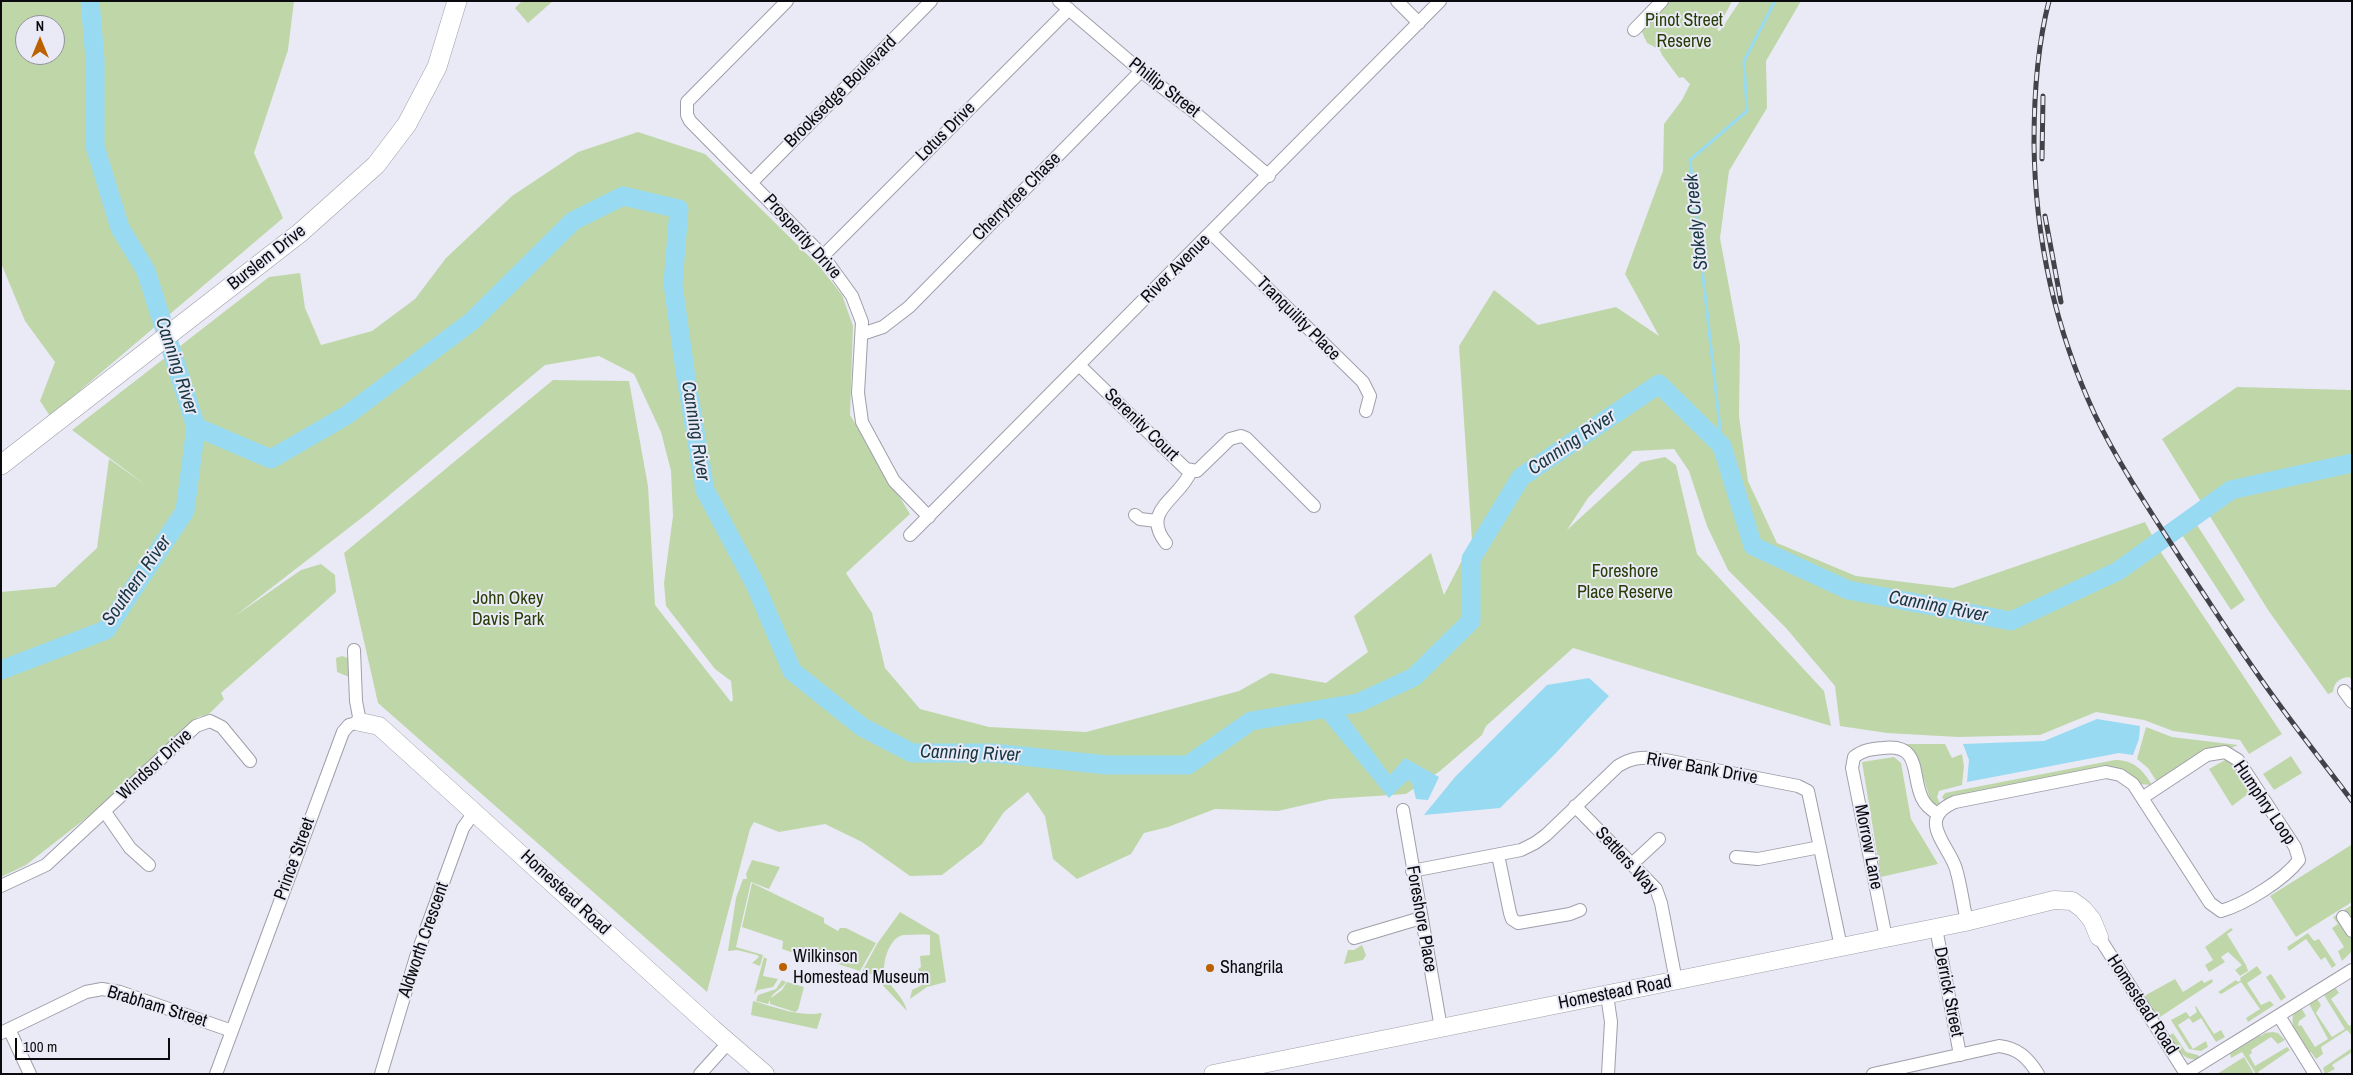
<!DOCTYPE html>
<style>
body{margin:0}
#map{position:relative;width:2353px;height:1075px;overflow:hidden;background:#eaeaf6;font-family:"Archivo Narrow",sans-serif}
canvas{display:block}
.frame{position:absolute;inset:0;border:2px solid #0b0b0f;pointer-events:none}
.north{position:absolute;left:15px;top:15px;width:50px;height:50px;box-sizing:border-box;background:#eaeaf6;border:1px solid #91919a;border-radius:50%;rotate:0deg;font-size:14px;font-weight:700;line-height:20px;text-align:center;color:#0b0b0f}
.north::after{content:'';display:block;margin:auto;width:18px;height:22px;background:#bb6101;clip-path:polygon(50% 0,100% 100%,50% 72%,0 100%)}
.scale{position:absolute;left:15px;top:1038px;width:155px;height:22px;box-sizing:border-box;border:2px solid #0b0b0f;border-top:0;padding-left:6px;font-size:15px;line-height:18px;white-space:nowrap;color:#0b0b0f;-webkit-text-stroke:4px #eaeaf6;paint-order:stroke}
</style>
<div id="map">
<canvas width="2353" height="1075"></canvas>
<div class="frame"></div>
<div class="north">N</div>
<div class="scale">100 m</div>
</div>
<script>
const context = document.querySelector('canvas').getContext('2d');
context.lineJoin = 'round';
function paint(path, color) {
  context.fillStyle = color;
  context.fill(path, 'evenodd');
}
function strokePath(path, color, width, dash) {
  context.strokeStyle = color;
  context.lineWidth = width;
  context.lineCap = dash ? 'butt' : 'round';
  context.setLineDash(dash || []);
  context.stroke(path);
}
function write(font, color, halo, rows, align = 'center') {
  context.font = font + ' "Archivo Narrow",sans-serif';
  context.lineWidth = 4;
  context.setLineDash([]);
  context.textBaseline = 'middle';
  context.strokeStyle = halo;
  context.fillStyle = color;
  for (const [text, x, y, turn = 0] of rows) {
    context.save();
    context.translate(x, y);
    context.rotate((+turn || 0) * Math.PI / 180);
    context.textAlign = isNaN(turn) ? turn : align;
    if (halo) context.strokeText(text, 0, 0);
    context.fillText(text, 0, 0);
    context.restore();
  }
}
const green = new Path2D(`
 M1 1H294L288 50 254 153 283 218 50 416 40 401 55 362 25 321 1 263ZM25 25H55V55H25Z
 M522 1H553L528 23 515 8Z
 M1670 1H1732L1717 30 1720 31 1740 1H1801L1766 61 1767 108 1729 171 1720 238 1740 346 1739 416 1748 481 1777 543 1856 576 1953 588 2145 522 2162 554 2282 734 2249 754 2240 740 2173 731 2144 720 2096 712 2040 735 1958 737 1887 733 1840 726 1835 686 1786 628 1728 570 1707 526 1689 471 1674 449 1633 451 1588 498 1567 530 1641 462 1665 457 1676 465 1697 554 1824 691 1831 726 1573 648 1486 726 1482 735 1440 771 1406 794 1330 799 1278 811 1215 809 1168 827 1144 833 1131 854 1077 879 1053 859 1045 816 1028 792 1004 812 982 844 942 875 910 876 862 842 825 824 779 832 754 822 750 829 707 992 378 703 344 553 553 380 629 381 648 486 655 605 731 702 733 700 731 681 715 669 666 606 664 583 673 516 671 471 661 432 634 374 599 356 545 365 368 513 235 616 301 570 321 564 335 575 336 592 221 693 224 699 208 715 198 717 90 815 26 865 1 877V592L55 587 97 548 109 459 147 486 72 430 269 277 300 273 305 308 321 345 372 331 415 299 446 258 512 196 578 152 638 132 705 154 820 267 842 295 853 326 850 415 910 514 846 573 872 613 885 668 920 709 989 727 1086 732 1239 691 1271 673 1326 683 1368 652 1354 616 1431 553 1444 595 1472 541 1459 346 1494 290 1538 325 1616 307 1659 336 1625 274 1663 171 1664 124 1682 100 1690 84 1683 77 1679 78 1662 55 1660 50 1647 43 1641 30Z
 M2237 387 2352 390V680L2349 677C2340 678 2334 682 2333 692L2328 694 2268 610 2162 439Z
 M2190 514 2245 600 2231 610 2175 524Z
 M342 656 348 658 349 677 337 672 336 658Z
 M2146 727 2172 737 2238 745 2157 782 2148 768 2137 759Z
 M1901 744H1945L1952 758 1962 754 1964 766 1962 785 1939 791 1937 797 1940 804 1932 805 1916 755Z
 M2291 756 2302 773 2274 790 2263 774Z
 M1894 757 1901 763 1911 819 1938 864 1881 877 1862 762Z
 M2115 760C2134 760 2143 770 2152 785L2139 784 2124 773 1948 800H1944L1942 797 1945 793Z
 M2225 760 2234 763 2252 791 2232 806 2209 769Z
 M2351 845 2352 902 2296 937 2270 896Z
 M752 860 780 867 769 889 751 882 736 947 763 955 760 966 752 963 759 957 757 955 737 950 728 951 736 898 743 879H747L746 874Z
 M752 883 824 918V923L838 931 840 928H846L876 943 860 971 838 964 830 958 832 953 822 950 820 956 814 954 812 959 782 949 783 941 742 927Z
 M2352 905V922L2339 920 2352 940V951L2342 961 2338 951 2344 947 2332 928 2338 924 2333 917Z
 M900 912 939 935 946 982 927 987 910 999 912 990 922 985 923 977 918 969 921 967 920 956 930 955V935C922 934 912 935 904 935 889 936 880 967 886 978 893 990 903 996 907 1011L872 974 862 972 877 944Z
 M2231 928 2233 930 2227 934 2246 965 2248 971 2240 976 2235 970 2242 965 2228 952 2221 957 2225 962 2209 972 2205 965 2213 960 2205 947Z
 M2308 933 2314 941 2319 939 2336 965 2332 968 2325 957 2321 960 2306 939 2289 951 2287 947Z
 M1362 945 1366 955 1363 960 1344 964 1348 950H1354Z
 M764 957 767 959 763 976 778 979 773 987 758 990 754 994Z
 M2257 966 2262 973 2247 983 2261 1005 2270 1001 2274 1005 2248 1022 2246 1018 2260 1009 2241 982 2221 994 2218 992 2236 980 2238 982 2241 980 2240 978Z
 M2271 974 2286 997 2281 1001 2266 977Z
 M2175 979 2183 992 2202 980 2204 983 2212 979 2213 982 2160 1017H2157L2145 998 2146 995Z
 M782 980 786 982C782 989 773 992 771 998L782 990 787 982 804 987 798 1010 795 1012 770 1004V1000L768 1004 756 1001 758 995 776 989Z
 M2335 987 2339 993 2331 999 2349 1026 2352 1024V1036L2347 1030 2321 1047 2323 1054 2316 1059 2311 1052 2309 1053C2301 1040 2288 1028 2294 1012L2302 1009 2306 1016 2299 1021 2298 1026 2301 1025 2315 1047 2328 1039 2308 1002 2317 999 2321 1005 2316 1013 2332 1037 2345 1029 2324 995Z
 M753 1001C776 1007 797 1017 822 1013L817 1029 751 1015Z
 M2196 1006 2214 1034 2221 1030 2225 1037 2216 1042 2201 1018 2193 1023 2189 1018 2178 1025 2193 1049 2206 1041 2208 1047 2201 1051 2189 1049 2171 1020 2186 1012 2190 1017 2197 1012 2195 1007Z
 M2273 1032 2278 1033 2285 1040 2278 1044 2271 1037 2251 1050 2252 1053 2249 1055 2255 1066 2287 1047 2290 1050 2258 1072 2259 1074H2256L2242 1052 2231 1058 2230 1053 2258 1034 2261 1036 2265 1033Z
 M2173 1033 2186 1052 2198 1055 2200 1059C2183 1062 2176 1048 2170 1035Z
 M2352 1048V1052L2332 1065 2335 1069 2325 1074 2323 1068 2320 1070Z
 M2244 1057 2254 1074H2217Z`);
const water = new Path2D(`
 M1589 678 1609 696 1554 755 1500 808 1424 815 1455 777 1547 685Z
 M1342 710 1390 775 1405 758 1439 777 1428 800 1416 799 1412 783 1408 780 1389 798 1319 713Z
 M2097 719 2140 726 2139 739 2133 755 2119 753 1967 782 1969 760 1963 744 2044 741Z`);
const stream = new Path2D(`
 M1722 446 1690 160 1747 111 1744 61 1775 1`);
const river = new Path2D(`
 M90 1 95 59V146L120 228 146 271 196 427 271 459 347 415 472 321 573 221 623 196 679 209 673 284 686 378 705 490 755 584 792 671 862 727 912 753H993L1107 765H1188L1251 721 1358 703 1414 677 1471 621V559L1521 477 1659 384 1722 446 1753 546 1848 590 2011 621 2118 571 2231 490 2352 463
 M1 670 106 630 185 511 196 427`);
const street = new Path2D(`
 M787 1 687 102V115L690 121 823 256 852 296 862 322 858 393 862 422 894 481 929 517
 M1059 1 1141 71 1193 111 1269 176
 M1397 1 1419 23
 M1634 30 1662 1
 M751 183 931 1
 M1211 233 1363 382 1370 396 1366 411
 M823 256 1069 9
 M862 334 883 327 909 307 1141 71
 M1080 366 1186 469 1197 471 1230 439 1241 436 1246 438 1314 506
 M1135 515 1140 519 1157 521
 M910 535 1440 1
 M1166 543C1140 510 1180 499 1191 471
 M2344 691 2352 702
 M1575 806 1656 889 1661 903 1676 981
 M1403 810 1441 1028
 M105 812 130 848 149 865
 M1498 855 1510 913 1512 919 1518 923 1570 914 1580 910
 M1736 857 1758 859 1820 847
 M1632 864 1659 839
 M1412 871 1521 850 1535 843 1546 835 1618 766C1631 758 1640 757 1655 758L1798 786 1808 791 1841 947
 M1 886 46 865 196 726 210 721 222 727 250 761
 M2343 917 2352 931
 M1967 922C1963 904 1961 886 1956 869 1949 845 1915 819 1955 802L2106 772 2120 775 2133 784 2210 903 2221 911C2245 904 2284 880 2299 860L2295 847 2238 760 2225 752 2207 755 2142 798
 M1936 928 1960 1055
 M2099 937 2186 1074
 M1354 938 1421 918
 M1886 938 1852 768 1854 757C1863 750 1871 749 1883 748 1922 743 1911 776 1922 798 1925 805 1931 810 1938 814
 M1607 995 1611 1022 1608 1074
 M2279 1016 2315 1074
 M9 1029 30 1074
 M1 1033 86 992 102 989 120 992 232 1031
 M2186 1073 2352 970
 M216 1074 343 732 349 725 360 722 356 701 354 650
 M381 1074 416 957 463 828 475 811
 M700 1074 728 1043
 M1873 1074 1999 1046C2018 1048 2028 1058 2038 1074`);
const secondary = new Path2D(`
 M360 722 379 726 713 1029 765 1074
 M1213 1074 1965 922 2054 900 2072 901 2083 909 2092 920 2099 937`);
const primary = new Path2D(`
 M1 465 301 232 376 165 407 124 437 67 457 1`);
const rail = new Path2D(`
 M2049 1C2037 47 2034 95 2034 143 2035 237 2055 329 2095 415 2120 467 2153 515 2184 564 2208 600 2231 637 2256 672 2286 716 2320 758 2352 801
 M2042 159 2043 96
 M2045 216 2061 302`);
const markers = [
 [783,967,5,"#bb6101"],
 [1210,968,5,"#bb6101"]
];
const parkNames = [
 ["Pinot Street",1684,21],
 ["Reserve",1684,42],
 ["Foreshore",1625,572],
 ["Place Reserve",1625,593],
 ["John Okey",508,599],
 ["Davis Park",508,620]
];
const streetNames = [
 ["Phillip Street",1164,88,38],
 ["Brooksedge Boulevard",841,92,-45],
 ["Lotus Drive",946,132,-45],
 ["Cherrytree Chase",1017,197,-45],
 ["Prosperity Drive",802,237,48],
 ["Burslem Drive",267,258,-38],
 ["River Avenue",1176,269,-45],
 ["Tranquility Place",1298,319,45],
 ["Serenity Court",1141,425,44],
 ["Windsor Drive",155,765,-43],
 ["River Bank Drive",1702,769,10],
 ["Humphry Loop",2264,803,56],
 ["Morrow Lane",1868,847,79],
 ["Prince Street",295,859,-70],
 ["Settlers Way",1626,861,48],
 ["Homestead Road",565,893,43],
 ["Foreshore Place",1421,919,80],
 ["Aldworth Crescent",424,940,-71],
 ["Derrick Street",1948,992,79],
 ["Homestead Road",1615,993,-11],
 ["Homestead Road",2142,1005,57],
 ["Brabham Street",157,1007,17]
];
const poiNames = [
 ["Wilkinson",793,957],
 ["Homestead Museum",793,978],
 ["Shangrila",1220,968]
];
const waterNames = [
 ["Stokely Creek",1697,222,-96],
 ["Canning River",176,366,72],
 ["Canning River",695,431,81],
 ["Canning River",1572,443,-34],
 ["Southern River",137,581,-55],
 ["Canning River",1938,607,11],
 ["Canning River",970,754,2]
];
paint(green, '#bfd7a8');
paint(water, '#97daf1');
strokePath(stream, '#97daf1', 3);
strokePath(river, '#97daf1', 19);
strokePath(street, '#9f9faa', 14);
strokePath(secondary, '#9f9faa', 19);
strokePath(primary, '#9f9faa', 20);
strokePath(street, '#fff', 12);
strokePath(secondary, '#fff', 18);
strokePath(primary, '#fff', 19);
strokePath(rail, '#424248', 5);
strokePath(rail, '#eaeaf6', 3, [9]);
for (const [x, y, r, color] of markers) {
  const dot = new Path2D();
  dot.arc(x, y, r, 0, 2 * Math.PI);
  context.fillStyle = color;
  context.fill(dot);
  strokePath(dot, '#eaeaf6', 2);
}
write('18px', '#273d05', '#eaeaf6', parkNames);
write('18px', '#0b0b0f', '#eaeaf6', streetNames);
write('18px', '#0b0b0f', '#eaeaf6', poiNames, 'left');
write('italic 19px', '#173742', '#eaeaf6', waterNames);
</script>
